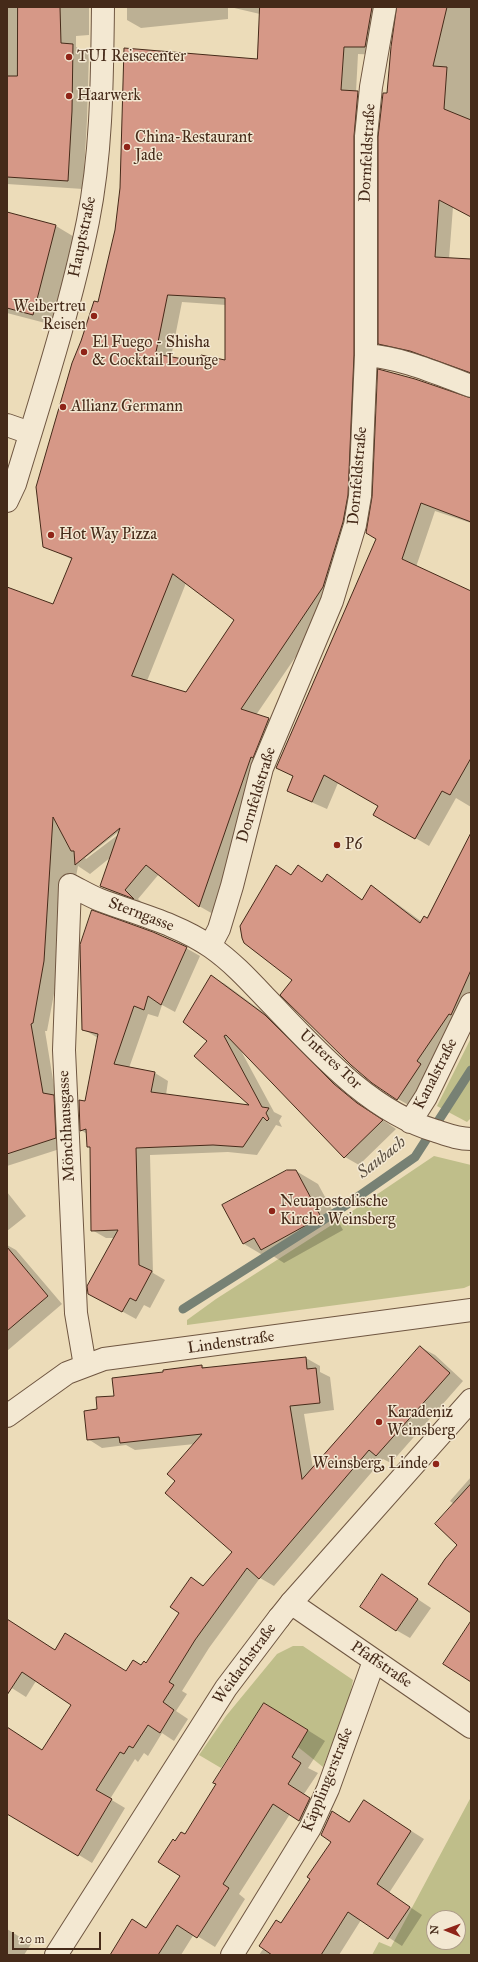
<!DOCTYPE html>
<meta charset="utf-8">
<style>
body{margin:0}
#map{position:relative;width:478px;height:1962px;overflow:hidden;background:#ecdcb9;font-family:"IM FELL Great Primer",serif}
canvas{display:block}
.frame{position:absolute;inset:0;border:8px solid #452a19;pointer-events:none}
.north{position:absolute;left:426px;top:1910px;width:40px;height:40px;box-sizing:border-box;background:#f3e8d2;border:1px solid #ad9c88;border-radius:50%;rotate:271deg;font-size:11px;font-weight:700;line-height:16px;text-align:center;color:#452a19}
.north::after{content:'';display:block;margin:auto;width:14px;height:18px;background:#8f2418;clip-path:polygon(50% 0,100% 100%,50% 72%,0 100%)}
.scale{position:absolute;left:12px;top:1932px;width:89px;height:18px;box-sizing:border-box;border:2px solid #452a19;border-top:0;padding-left:5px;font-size:12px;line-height:14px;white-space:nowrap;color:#452a19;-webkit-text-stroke:3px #f3e8d2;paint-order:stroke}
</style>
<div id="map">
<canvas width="478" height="1962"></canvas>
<div class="frame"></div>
<div class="north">N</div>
<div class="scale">20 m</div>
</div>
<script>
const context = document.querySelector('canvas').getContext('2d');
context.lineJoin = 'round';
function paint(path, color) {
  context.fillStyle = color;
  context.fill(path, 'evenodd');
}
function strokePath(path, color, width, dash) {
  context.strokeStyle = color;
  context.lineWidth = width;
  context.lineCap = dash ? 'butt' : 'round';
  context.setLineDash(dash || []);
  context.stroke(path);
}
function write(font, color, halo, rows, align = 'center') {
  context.font = font + ' "IM FELL Great Primer",serif';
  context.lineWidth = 3;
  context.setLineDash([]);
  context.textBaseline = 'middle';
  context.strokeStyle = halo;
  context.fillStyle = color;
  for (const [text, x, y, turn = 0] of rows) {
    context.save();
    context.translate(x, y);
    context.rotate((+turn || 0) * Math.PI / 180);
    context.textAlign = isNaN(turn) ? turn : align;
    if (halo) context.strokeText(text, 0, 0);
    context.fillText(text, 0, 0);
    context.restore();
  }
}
const green = new Path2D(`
 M471 1038V1118L467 1122 437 1106Z
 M434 1156 471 1165V1285L464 1288 187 1325V1320L216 1299 330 1226Z
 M293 1646H303L353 1680 349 1701 323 1767 298 1747 308 1730 264 1703 221 1768 199 1755 226 1716 277 1654Z
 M471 1797V1955H372L379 1942 391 1947ZM434 1918H458V1942H434Z`);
const shadow = new Path2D(`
 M7 7H89V35L76 36V47L89 54 87 120 83 189 7 184Z
 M127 7H228V19L141 28 127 20Z
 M230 7H390L379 55 358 54 356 92 372 101 367 363 337 596 256 715 269 719 283 727 213 914 199 906 159 874 138 899 145 905 116 894 101 886 111 857 90 874 78 866 47 1031H45L56 1098 69 1146 7 1166V588L54 605 73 560 44 546 99 303 258 60 260 14ZM182 302 226 305V361L200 363 171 357ZM186 583 236 620 187 693 147 681ZM122 829 123 831 86 859 85 858Z
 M398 7H471V217L453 207 449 259 471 260V375L394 352 380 343 387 94Z
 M7 213 56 226 76 238 53 325 7 313Z
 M471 399V523L435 511 416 567 471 592V807L456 798 429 846 375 814 380 806 338 783 327 809 302 798 288 790 294 777 277 768Z
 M471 835V1009L412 1107 398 1099 293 980 277 867 292 876 298 867 323 882 327 876 363 900 371 887 385 895 422 922 427 919Z
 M81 945 186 948 200 956 175 1012 162 1005 158 1017 148 1014 129 1068 155 1073 168 1081 166 1095 252 1107 209 1041 211 976 225 984 279 1024 348 1093 371 1112 396 1129 359 1165 345 1157 240 1049 274 1112 282 1116 279 1121 282 1127 276 1125 257 1155 228 1152 150 1155 153 1273 165 1280 150 1308 144 1305 136 1319 103 1301 115 1238H106L92 1230 91 1148 88 1146 87 1134 81 1130 98 1038 83 1029Z
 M296 1171 318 1184 343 1230 284 1263 270 1254 266 1257 244 1244Z
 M7 1192 26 1216 7 1231Z
 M7 1245 16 1250 62 1304 7 1351Z
 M420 1347 435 1355 463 1381 391 1463 383 1459 274 1586 260 1578 209 1648 182 1691 187 1694 176 1711 188 1719 174 1741 162 1733 148 1756 144 1753 138 1762 135 1759 110 1799 125 1808 92 1863 7 1811V1728L43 1751 72 1704 36 1681 26 1697 7 1685V1619L55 1650 66 1634 126 1672 147 1664 180 1613 191 1578 205 1586 234 1552 177 1481 195 1444 135 1450 126 1445 102 1448 88 1439 99 1410 116 1396 165 1373 202 1366 207 1369 306 1358 320 1366V1372L330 1377 334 1410 304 1414 313 1468Z
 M471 1477V1612L459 1545 454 1504 450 1501Z
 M383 1576 431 1608 410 1638 396 1630Z
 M282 1714 325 1741 308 1768 318 1773 304 1794 327 1808 317 1830 290 1814 239 1894 245 1899 215 1947 194 1934 181 1955H111L132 1920 147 1928 181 1876 175 1842 185 1835Z
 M364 1801 424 1839 389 1893 422 1915 402 1946 361 1920 339 1955H259Z
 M7 1929 31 1944 24 1955H7Z`);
const stream = new Path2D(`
 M183 1309 336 1212 415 1157 471 1070`);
const building = new Path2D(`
 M18 7H60L61 43 73 44 72 111 68 181 7 177V76H17Z
 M260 7H372L365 47H344L341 90 358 91 354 136V355L348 495 343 522 323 587 241 709 269 718 253 758 251 757 199 907 146 865 125 890 134 899 100 886 120 828 75 865 74 851H71L53 817 44 961 33 1023 31 1024 43 1093 54 1095 56 1138 7 1154V587L53 604 72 558 43 547 36 487 72 363 81 341 94 301 98 302 115 230 120 188 124 48 257 59ZM168 295 225 298V360L201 355 199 362 156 354ZM173 574 234 620 186 692 132 676Z
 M397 7H447L433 66 447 67 444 109 471 120V217L439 200 435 257 471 259V373L410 351 378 344V137L383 93H387L391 47Z
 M7 212 56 225 33 315 7 308Z
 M378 369 415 379 471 398V522L421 503 402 559 471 591V758L450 795 442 791 415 839 373 815 378 806 324 775 312 802 287 791 293 776 276 768 376 539 366 533 372 497Z
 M471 833V970L451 1015 449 1014 417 1061 421 1064 397 1100 372 1083 351 1065 280 995 292 980 244 943 242 938 240 926 276 865 291 875 298 865 322 882 327 874 362 900 371 885 420 923 424 916 427 918Z
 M92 910 153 932 187 947 161 1005 148 996 144 1010 134 1006 114 1064 155 1072 151 1092 249 1105 194 1056 207 1041 183 1022 211 975 265 1015 334 1084 357 1103 383 1120 344 1158 226 1035 224 1036 262 1107 269 1108 266 1113 269 1119 267 1121 263 1117 243 1147 213 1145 136 1148 139 1265 152 1271 136 1301 130 1298 122 1312 88 1294 87 1286 118 1230 91 1231 90 1147H87L86 1129 80 1131 79 1100 85 1101 98 1034 82 1030 80 945Z
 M287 1170H296L321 1217 261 1250 254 1238 243 1244 222 1205Z
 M7 1247 48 1296 7 1331Z
 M420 1346 450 1373 376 1456 369 1450 259 1579 247 1568 195 1640 169 1682 174 1685 163 1702 174 1710 160 1733 148 1725 133 1748 129 1746 124 1754 120 1752 96 1790 112 1799 78 1856 7 1814V1727L42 1750 71 1705 22 1672 7 1695V1619L55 1650 65 1633 126 1671 133 1660 141 1665 144 1661 146 1663 179 1613 170 1607 191 1577 203 1586 232 1552 165 1493 175 1481 167 1474 202 1434 120 1443 119 1437 87 1440 84 1411 97 1409 96 1397 114 1396 112 1378 163 1372V1370L202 1365V1368L306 1357 307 1369 316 1368 320 1403 290 1406 302 1479Z
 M471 1484V1613L428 1584 445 1559 457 1545 435 1524Z
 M382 1574 418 1599 396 1631 360 1607Z
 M471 1621V1682L443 1664Z
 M264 1703 308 1730 292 1757 301 1763 288 1784 310 1798 299 1821 273 1804 223 1884 229 1888 197 1938 177 1925 158 1955H110L132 1919 146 1928 180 1876 158 1862 173 1839 175 1841 181 1832 185 1834 216 1784 213 1783Z
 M364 1800 411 1831 377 1884 410 1907 388 1939 348 1912 321 1955H272L259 1946 276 1920 281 1923 310 1879 307 1877 331 1842 321 1835 332 1811 349 1822Z`);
const minor = new Path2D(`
 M366 355C403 358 436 373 471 386
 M7 425 30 433
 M210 946 219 929 232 886 262 768 332 601 355 525 360 496 366 355V136L371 87 385 7
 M410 1122 426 1097 471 1004
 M85 1366 76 1313 64 1050 70 885C80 890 90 896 100 900 137 914 178 924 211 947 231 961 247 978 264 996 314 1047 366 1110 436 1131 448 1135 458 1139 471 1139
 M471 1400 291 1603 471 1727
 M7 1416 67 1373 104 1359 471 1310
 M56 1955 226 1688 279 1618
 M232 1955 310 1828 328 1789 374 1661`);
const tertiary = new Path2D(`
 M7 501 15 484C41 398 70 309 88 221 102 151 102 78 103 7
 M279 1618 291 1603`);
const markers = [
 [69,57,4,"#8f2418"],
 [69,96,4,"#8f2418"],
 [127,147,4,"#8f2418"],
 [94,316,4,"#8f2418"],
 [84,352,4,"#8f2418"],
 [63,407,4,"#8f2418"],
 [51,535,4,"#8f2418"],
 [337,845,4,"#8f2418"],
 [272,1211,4,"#8f2418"],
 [379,1422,4,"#8f2418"],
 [436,1464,4,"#8f2418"]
];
const poiNames = [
 ["TUI Reisecenter",77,57],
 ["Haarwerk",77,96],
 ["China-Restaurant",135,138],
 ["Jade",135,156],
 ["Weibertreu",86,307,"right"],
 ["Reisen",86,325,"right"],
 ["El Fuego - Shisha",92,343],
 ["& Cocktail Lounge",92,361],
 ["Allianz Germann",71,407],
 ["Hot Way Pizza",59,535],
 ["P6",345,845],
 ["Neuapostolische",280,1202],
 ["Kirche Weinsberg",280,1220],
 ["Karadeniz",387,1413],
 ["Weinsberg",387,1431],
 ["Weinsberg, Linde",428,1464,"right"]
];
const streetNames = [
 ["Dornfeldstraße",368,153,-87],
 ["Hauptstraße",83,237,-78],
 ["Dornfeldstraße",358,476,-85],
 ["Dornfeldstraße",257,795,-73],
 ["Sterngasse",141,915,21],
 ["Unteres Tor",330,1060,43],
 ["Kanalstraße",436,1074,-63],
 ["Mönchhausgasse",67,1126,-93],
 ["Lindenstraße",231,1343,-8],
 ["Weidachstraße",245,1664,-54],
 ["Pfaffstraße",381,1665,34],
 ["Käpplingerstraße",328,1780,-68]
];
const waterNames = [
 ["Saubach",382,1158,-38]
];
paint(green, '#bfbe8a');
paint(shadow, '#0003');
strokePath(stream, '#778174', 9);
paint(building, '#d69887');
strokePath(building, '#452a19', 1);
strokePath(minor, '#6f5641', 24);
strokePath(tertiary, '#6f5641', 24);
strokePath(minor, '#f3e8d2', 22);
strokePath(tertiary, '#f3e8d2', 22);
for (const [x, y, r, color] of markers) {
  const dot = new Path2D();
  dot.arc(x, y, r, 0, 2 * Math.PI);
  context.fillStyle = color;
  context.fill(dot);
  strokePath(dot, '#f3e8d2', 1.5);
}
write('16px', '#452a19', '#f3e8d2', poiNames, 'left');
write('16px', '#452a19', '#f3e8d2', streetNames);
write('italic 17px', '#5a4e3f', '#f3e8d2', waterNames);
</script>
